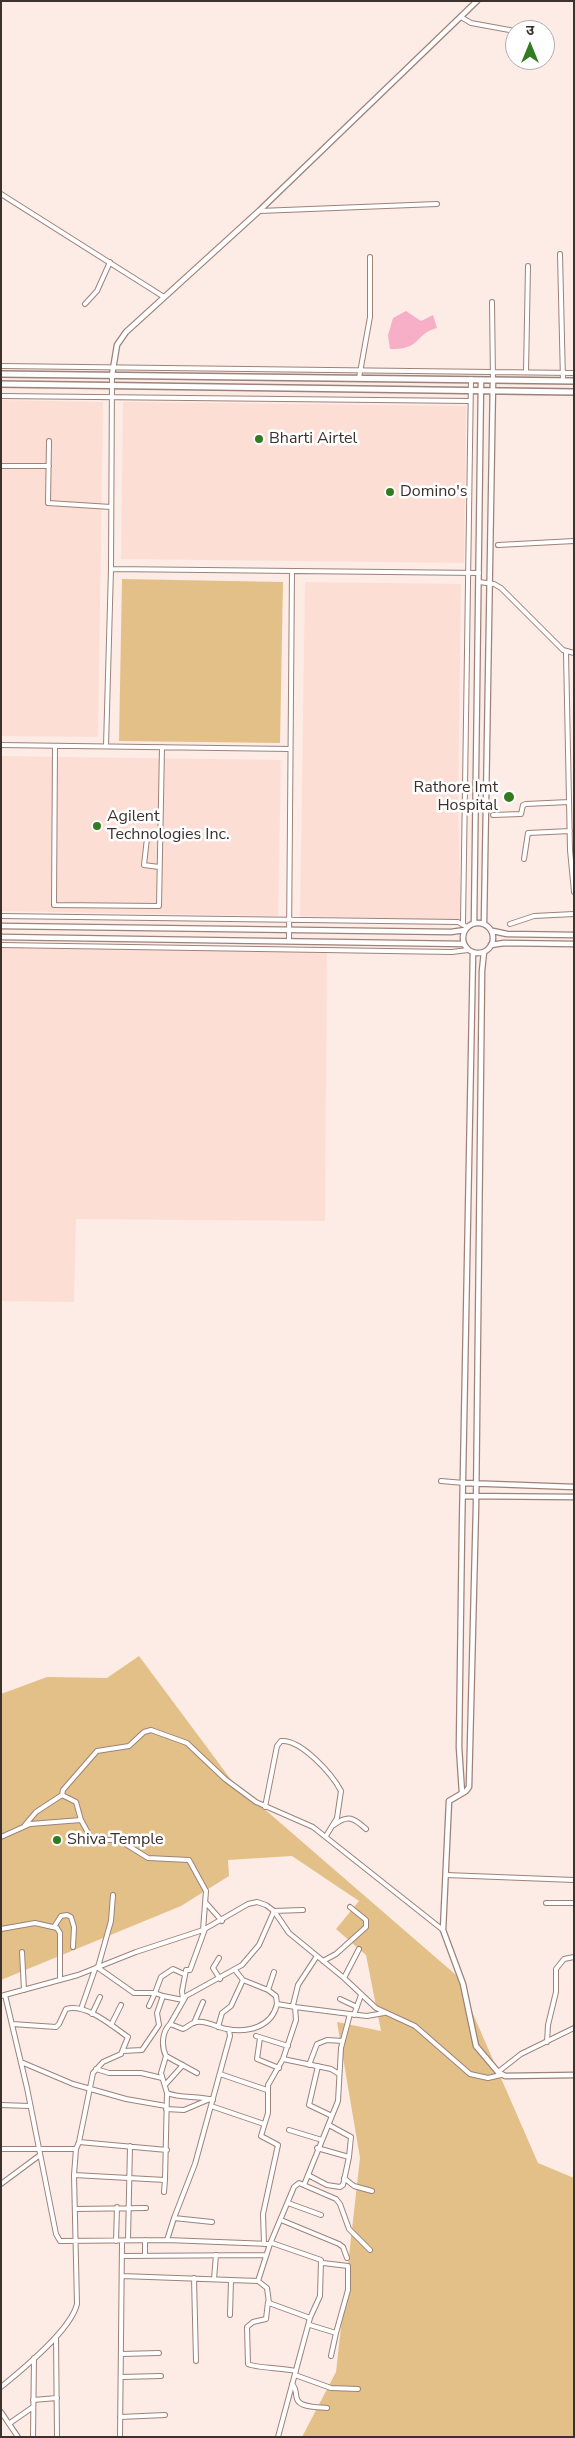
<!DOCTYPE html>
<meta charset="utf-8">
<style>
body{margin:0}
#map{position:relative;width:575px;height:2438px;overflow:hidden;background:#fdebe5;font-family:"Nunito Sans","Noto Sans Devanagari",sans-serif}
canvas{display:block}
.frame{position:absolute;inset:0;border:2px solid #3c312d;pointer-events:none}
.north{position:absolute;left:505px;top:20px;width:50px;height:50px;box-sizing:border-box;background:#fff;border:1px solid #b1adab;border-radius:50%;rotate:0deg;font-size:14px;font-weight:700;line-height:20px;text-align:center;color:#3c312d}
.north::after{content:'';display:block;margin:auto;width:18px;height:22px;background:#327b21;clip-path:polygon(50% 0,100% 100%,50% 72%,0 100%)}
</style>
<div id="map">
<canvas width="575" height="2438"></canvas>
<div class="frame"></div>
<div class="north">उ</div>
</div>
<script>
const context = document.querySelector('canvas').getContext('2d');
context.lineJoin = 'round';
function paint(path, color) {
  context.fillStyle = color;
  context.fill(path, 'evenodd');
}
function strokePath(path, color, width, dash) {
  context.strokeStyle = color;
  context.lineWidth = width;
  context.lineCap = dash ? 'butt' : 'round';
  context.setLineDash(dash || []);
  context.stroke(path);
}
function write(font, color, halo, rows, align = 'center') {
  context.font = font + ' "Nunito Sans",sans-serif';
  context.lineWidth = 5;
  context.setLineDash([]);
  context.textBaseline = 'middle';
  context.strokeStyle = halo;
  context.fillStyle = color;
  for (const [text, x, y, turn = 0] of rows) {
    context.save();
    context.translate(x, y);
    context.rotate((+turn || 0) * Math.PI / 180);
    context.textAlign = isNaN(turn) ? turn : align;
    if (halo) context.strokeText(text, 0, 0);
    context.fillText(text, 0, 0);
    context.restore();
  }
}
const built = new Path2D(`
 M1 400 103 402 98 737 1 736Z
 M123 402 466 406 464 563 121 559Z
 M305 582 461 584 458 804 461 920 300 916Z
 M1 756 281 760 278 916 1 911Z
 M1 947 327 953 325 1221 76 1219 74 1302 1 1301Z`);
const green = new Path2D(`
 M122 579 283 582 280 743 119 741Z
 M139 1656 232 1781 456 1975 538 2163 574 2178V2437H302L336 2372 360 2158 337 2022 381 2031 366 1955 336 1929 359 1901 292 1856 228 1860 229 1876 181 1906 1 1980V1694L47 1677 107 1678Z`);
const water = new Path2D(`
 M406 311 421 321 433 315 437 328C414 334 422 350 390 349L388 335 393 318Z`);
const minor = new Path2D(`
 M461 17 471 23 515 31
 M1 194 164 297
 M259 211 437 204
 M560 254 563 381
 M492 302 493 380
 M85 304 97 291 110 262
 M1 366 574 373
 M526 372 528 266
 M359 378 370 317V257
 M1 396 470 401
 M49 441 48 503 111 507
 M1 466H49
 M498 545 574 541
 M111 569 479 573
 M479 582 494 584 501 588 563 650 574 653
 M566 652 570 850 574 892
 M1 745 290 749
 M55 746 54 905 159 906 162 747
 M106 746 111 569 112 375
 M493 815 521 814 523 805 526 804 569 802
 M524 859 528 833 570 831
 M159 867 144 865 147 838 150 835 160 834
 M1 916 458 922 467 927
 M463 923 471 379
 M510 924 534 916 574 914
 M289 941 292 571
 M1 945 452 952 468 950
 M441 1481 464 1483
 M265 1807 277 1746 281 1741C301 1739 332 1774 341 1791L337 1818 326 1836
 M81 1820 76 1802 62 1795 63 1790 97 1751 129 1746 144 1732 151 1730 187 1743 225 1779 256 1802 313 1827 443 1930
 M25 1825 36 1812 62 1795
 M334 1825C348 1814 354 1818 366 1829
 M1 1837 30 1824 81 1820 92 1840H119L148 1858 189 1860 206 1891 203 1930
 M446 1875 574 1880
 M206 1903 222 1921
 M546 1903H574
 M273 1911 303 1910
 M54 1927 61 1916 67 1915 71 1917 74 1927 73 1947
 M1 1929 35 1923 57 1928 60 1933V1980
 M22 1952 24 1990
 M219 1958 213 1968 220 1979
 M323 1961 336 1954 366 1927V1920L350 1907
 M97 1967 134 1993H155L161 1977 173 1969 184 1974
 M98 1967 111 1921 113 1895
 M344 1978 359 1949
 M243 1980 268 1990 276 1996 277 2004
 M268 1990 274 1972
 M5 1995 27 2088 56 2234 60 2241 167 2240 270 2244 294 2187 299 2183 336 2199 340 2204 349 2229 370 2250
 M1 1996 78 1975 136 1952 203 1930 248 1904 257 1902 266 1905 274 1911 289 1933 344 1978 376 2008 415 2026 470 2074 488 2078 501 2075
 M163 1996 183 2000 182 1991 186 1970H190L205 1929
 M340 1999 357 2007
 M293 2005 298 1985 317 1956
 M295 2007 350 2014
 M81 2009 95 1969
 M92 2014 100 1997
 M354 2015 361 1995
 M194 2023 203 2002
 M12 2024 56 2027 59 2024 66 2009C86 2003 112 2026 128 2037L121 2054 103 2062 93 2073 79 2142
 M170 2024 186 1996 242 1965 259 1945 274 1911
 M111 2025 121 2005
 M218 2027 222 2013 231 2006 243 1980 235 1970
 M256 2036 288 2046
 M260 2038 257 2059 279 2068
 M547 2042 548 2025 556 1992V1969L564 1959 574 1957
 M123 2051 142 2050 159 2025 157 2013 163 1996 155 1993 149 2006
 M166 2056 197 2073
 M21 2062 73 2084 126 2099 166 2106
 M309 2065 317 2044 327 2040 343 2041
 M318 2066 309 2105 332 2116
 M96 2069 109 2073H141L162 2078
 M498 2072 521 2054 574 2028
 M220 2074 267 2090
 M165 2085 183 2065
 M167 2093C182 2099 197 2095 213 2100
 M1 2105 30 2106
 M211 2106 264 2124
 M166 2109 184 2110 210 2099
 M329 2125 351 2137 349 2157
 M289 2130 322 2140
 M1 2149H76L79 2142 167 2150
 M74 2175 165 2180 167 2093 161 2073 166 2056C161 2046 162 2032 170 2024L183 2029C188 2027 192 2022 197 2022 206 2020 218 2028 227 2029 248 2033 272 2027 277 2004L295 2007 296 2020 283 2059 331 2069 339 2074
 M308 2175 327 2185 340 2187 343 2185 349 2157 317 2148
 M344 2178 354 2186 372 2191
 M1 2184 40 2155
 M304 2185 338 2101 341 2048 350 2014 367 2016 384 2013
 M164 2192 165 2180
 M288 2203 321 2215
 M76 2209 146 2208
 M174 2218 212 2222
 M281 2220 339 2244 343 2247 347 2258
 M128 2240 130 2146
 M167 2240 174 2218 195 2164 230 2036 229 2030
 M116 2241 117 2207
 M272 2243 321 2260 320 2296 310 2318
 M264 2244 263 2214 278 2145 261 2136 268 2113V2085L283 2059
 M122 2256 266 2255
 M145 2256V2240
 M122 2276 258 2281 267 2288 269 2303 310 2318 278 2437
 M194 2278 196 2361
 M214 2279 216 2255
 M258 2281 270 2244
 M268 2302 266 2319 253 2322 247 2327 248 2364C255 2368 284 2368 296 2371
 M230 2315 231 2280
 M310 2325 336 2333 348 2290V2266L323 2263
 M56 2337 57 2437
 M121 2354 159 2353
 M331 2356 336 2333
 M295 2375 331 2388 358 2389
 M121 2377 161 2376
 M292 2384C297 2389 295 2393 297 2399 300 2408 319 2407 327 2408
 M1 2387C22 2370 71 2330 77 2304L74 2175 76 2149
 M33 2400 57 2398
 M1 2412 18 2437
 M120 2417 165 2415
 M10 2423 33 2407
 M33 2437 34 2358
 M120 2437 122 2241`);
const tertiary = new Path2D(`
 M112 375 117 345 126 332 259 211 477 1
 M463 938a15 15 0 1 1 30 0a15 15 0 1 1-30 0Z
 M474 923 481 380
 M484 923 493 380
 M1 926 451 932 465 930
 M493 931 507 934 574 935
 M1 937 464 944
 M491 945 504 943 574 944
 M484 952 482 971 476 1506 469 1787 466 1791 449 1801 443 1930 463 1984 476 2046 498 2072 505 2076 574 2075
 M464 1483 574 1487
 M463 1496 574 1497
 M462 1793 459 1747 462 1527 473 952`);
const secondary = new Path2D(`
 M1 374 574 381
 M1 384 574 392`);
const markers = [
 [259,439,5,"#327b21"],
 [390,492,5,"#327b21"],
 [509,797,6,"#327b21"],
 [97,826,5,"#327b21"],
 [57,1840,5,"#327b21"]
];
const poiNames = [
 ["Bharti Airtel",269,439],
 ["Domino's",400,492],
 ["Rathore Imt",498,788,"right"],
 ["Hospital",498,806,"right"],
 ["Agilent",107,817],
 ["Technologies Inc.",107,835],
 ["Shiva Temple",67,1840]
];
paint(built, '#fdded5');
paint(green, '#e3c088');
paint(water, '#f6afc7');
strokePath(minor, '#9d8279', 6);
strokePath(tertiary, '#9d8279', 7);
strokePath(secondary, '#9d8279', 8);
strokePath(minor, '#fff', 4);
strokePath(tertiary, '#fff', 4.5);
strokePath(secondary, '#fff', 5);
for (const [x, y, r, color] of markers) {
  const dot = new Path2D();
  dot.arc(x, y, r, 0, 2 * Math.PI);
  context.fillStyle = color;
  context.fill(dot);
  strokePath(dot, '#fff', 2);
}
write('16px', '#3c312d', '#fff', poiNames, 'left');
</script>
